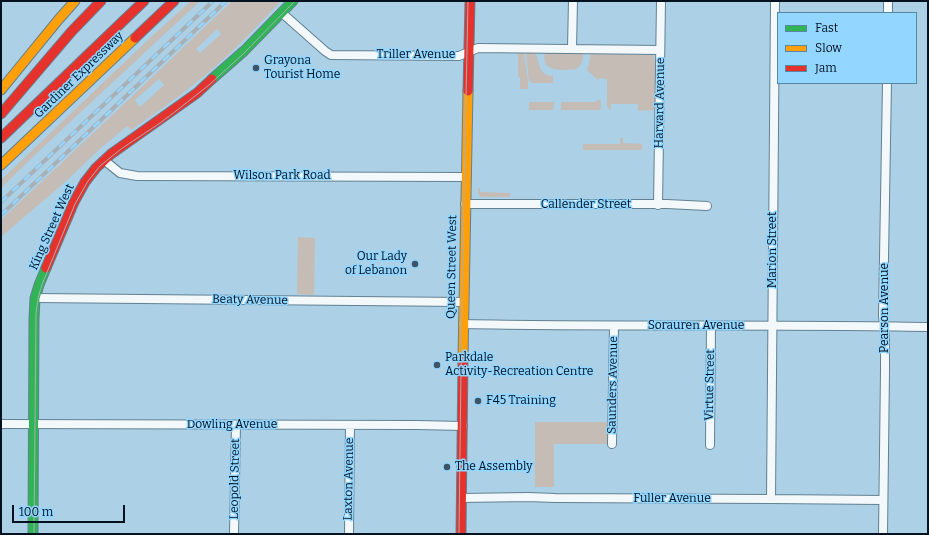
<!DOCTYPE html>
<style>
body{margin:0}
#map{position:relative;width:929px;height:535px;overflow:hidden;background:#acd0e6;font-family:Bitter,serif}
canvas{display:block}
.frame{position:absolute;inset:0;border:2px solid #00111f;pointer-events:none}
.legend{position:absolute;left:777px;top:12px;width:140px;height:72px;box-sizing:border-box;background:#93d6ff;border:1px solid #5887a5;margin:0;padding:5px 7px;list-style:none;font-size:12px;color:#00111f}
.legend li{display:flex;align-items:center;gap:8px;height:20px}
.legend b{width:20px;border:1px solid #5887a5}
.scale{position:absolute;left:12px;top:505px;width:113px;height:18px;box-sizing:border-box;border:2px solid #00111f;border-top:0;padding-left:5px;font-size:12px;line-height:14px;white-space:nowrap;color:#00111f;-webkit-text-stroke:3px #93d6ff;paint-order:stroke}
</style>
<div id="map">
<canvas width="929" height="535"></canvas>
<div class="frame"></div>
<ul class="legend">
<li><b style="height:5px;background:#30b455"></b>Fast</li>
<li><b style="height:5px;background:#ff9f0a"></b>Slow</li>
<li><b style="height:5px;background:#e5322d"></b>Jam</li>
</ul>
<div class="scale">100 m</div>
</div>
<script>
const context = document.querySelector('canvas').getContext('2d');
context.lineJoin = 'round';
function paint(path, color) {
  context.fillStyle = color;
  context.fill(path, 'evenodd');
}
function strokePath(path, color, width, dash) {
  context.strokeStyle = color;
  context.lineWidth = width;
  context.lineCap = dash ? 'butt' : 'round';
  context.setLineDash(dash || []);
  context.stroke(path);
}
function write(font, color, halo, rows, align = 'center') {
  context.font = font + ' Bitter,serif';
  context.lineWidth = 3;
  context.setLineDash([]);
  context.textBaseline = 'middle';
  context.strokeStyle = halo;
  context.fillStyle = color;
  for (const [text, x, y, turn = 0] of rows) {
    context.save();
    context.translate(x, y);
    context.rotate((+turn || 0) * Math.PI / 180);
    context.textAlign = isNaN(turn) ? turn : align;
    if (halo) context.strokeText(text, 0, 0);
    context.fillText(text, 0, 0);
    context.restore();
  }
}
const green = new Path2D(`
 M191 1H200L38 152 1 188V180L150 38Z
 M232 1H281C264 19 246 38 228 55 198 83 165 107 131 130L127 126 101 148 65 182 1 237V220L123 105ZM217 29 221 34 200 53 196 49ZM159 79 164 85 140 107 135 100Z
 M518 53H524L528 82V89H520V77H518Z
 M526 53H535C541 63 537 75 553 76V83H531V81H529Z
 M545 53 583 54C583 60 582 66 576 69 567 70 550 72 545 63 544 60 544 56 545 53Z
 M591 54 652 55 654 56V60H656L655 108 654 110 638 111V104H611V110L609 109 607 106V79L599 78V81L587 70C590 64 589 59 591 54Z
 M597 100H601V108L599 110H561V102H596Z
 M529 102H554L553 110H529Z
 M620 138H623V143L642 144V150H583V144H620Z
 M478 188H480V192L510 193V197H481C478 195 478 192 478 188Z
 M298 237 315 238 314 295 297 294Z
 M535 422H607V444H554V487H535Z`);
const street = new Path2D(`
 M282 13 325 51 331 55 459 56 478 48 660 50
 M888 13V1
 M572 48 573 1
 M104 160 120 173 137 176 466 177
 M465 204H667L707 206
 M658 205 661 1
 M35 298 464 302
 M463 324C618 327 773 324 928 327
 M1 424 417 425 463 426
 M612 444 614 326
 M710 445 711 326
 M461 498 528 497 555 498 771 499 883 500
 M771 499 775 1
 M234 534 236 425
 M349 534 350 425
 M883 534 885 370V334L883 316 887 83`);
const fast = new Path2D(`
 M212 79 244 51 293 1
 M33 534 34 319 35 298 39 285 46 268`);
const slow = new Path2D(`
 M1 90 59 19 75 1
 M1 165 135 38
 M463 358 468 91`);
const jam = new Path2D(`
 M135 38 174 1
 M468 91 470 1
 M1 114 72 31 101 1
 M1 138 144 1
 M46 268 74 202 85 182 96 168 111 154 197 93 212 79
 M461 534 463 358`);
const tram = new Path2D(`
 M34 534 36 314C37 302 39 292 43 282L75 204 88 181 100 166 121 149 160 123 176 111 209 85 242 55 295 1
 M459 534 462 289 468 1`);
const rail = new Path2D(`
 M1 202 213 1
 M1 215 226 1`);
const markers = [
 [256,68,4,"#3c5465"],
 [415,264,4,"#3c5465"],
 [437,365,4,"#3c5465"],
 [478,401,4,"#3c5465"],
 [447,467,4,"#3c5465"]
];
const streetNames = [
 ["Triller Avenue",416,55],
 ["Gardiner Expressway",79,75,-44],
 ["Harvard Avenue",660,103,-89],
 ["Wilson Park Road",282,176],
 ["Callender Street",586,205],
 ["King Street West",52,227,-66],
 ["Marion Street",773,250,-90],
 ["Queen Street West",452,267,-89],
 ["Beaty Avenue",250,300,1],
 ["Pearson Avenue",885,308,-90],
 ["Sorauren Avenue",696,326],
 ["Saunders Avenue",613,385,-89],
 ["Virtue Street",710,385,-89],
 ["Dowling Avenue",232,425],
 ["Leopold Street",235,479,-89],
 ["Laxton Avenue",349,479,-89],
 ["Fuller Avenue",672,499]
];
const poiNames = [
 ["Grayona",264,61],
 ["Tourist Home",264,75],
 ["Our Lady",407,257,"right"],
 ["of Lebanon",407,271,"right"],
 ["Parkdale",445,358],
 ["Activity-Recreation Centre",445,372],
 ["F45 Training",486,401],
 ["The Assembly",455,467]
];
paint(green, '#c4bcb5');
strokePath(street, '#628192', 10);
strokePath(fast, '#628192', 11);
strokePath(slow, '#628192', 11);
strokePath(jam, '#628192', 11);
strokePath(street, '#f3f8fb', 8);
strokePath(fast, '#30b455', 9);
strokePath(slow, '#ff9f0a', 9);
strokePath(jam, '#e5322d', 9);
strokePath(tram, '#a8b0b6', 1);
strokePath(rail, '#a8b0b6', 4);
strokePath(rail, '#93d6ff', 2.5, [8]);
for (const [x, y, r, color] of markers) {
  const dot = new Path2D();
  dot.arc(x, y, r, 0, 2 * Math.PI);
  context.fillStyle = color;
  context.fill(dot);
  strokePath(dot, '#93d6ff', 1.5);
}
write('12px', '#00111f', '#93d6ff', streetNames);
write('12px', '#00111f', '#93d6ff', poiNames, 'left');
</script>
